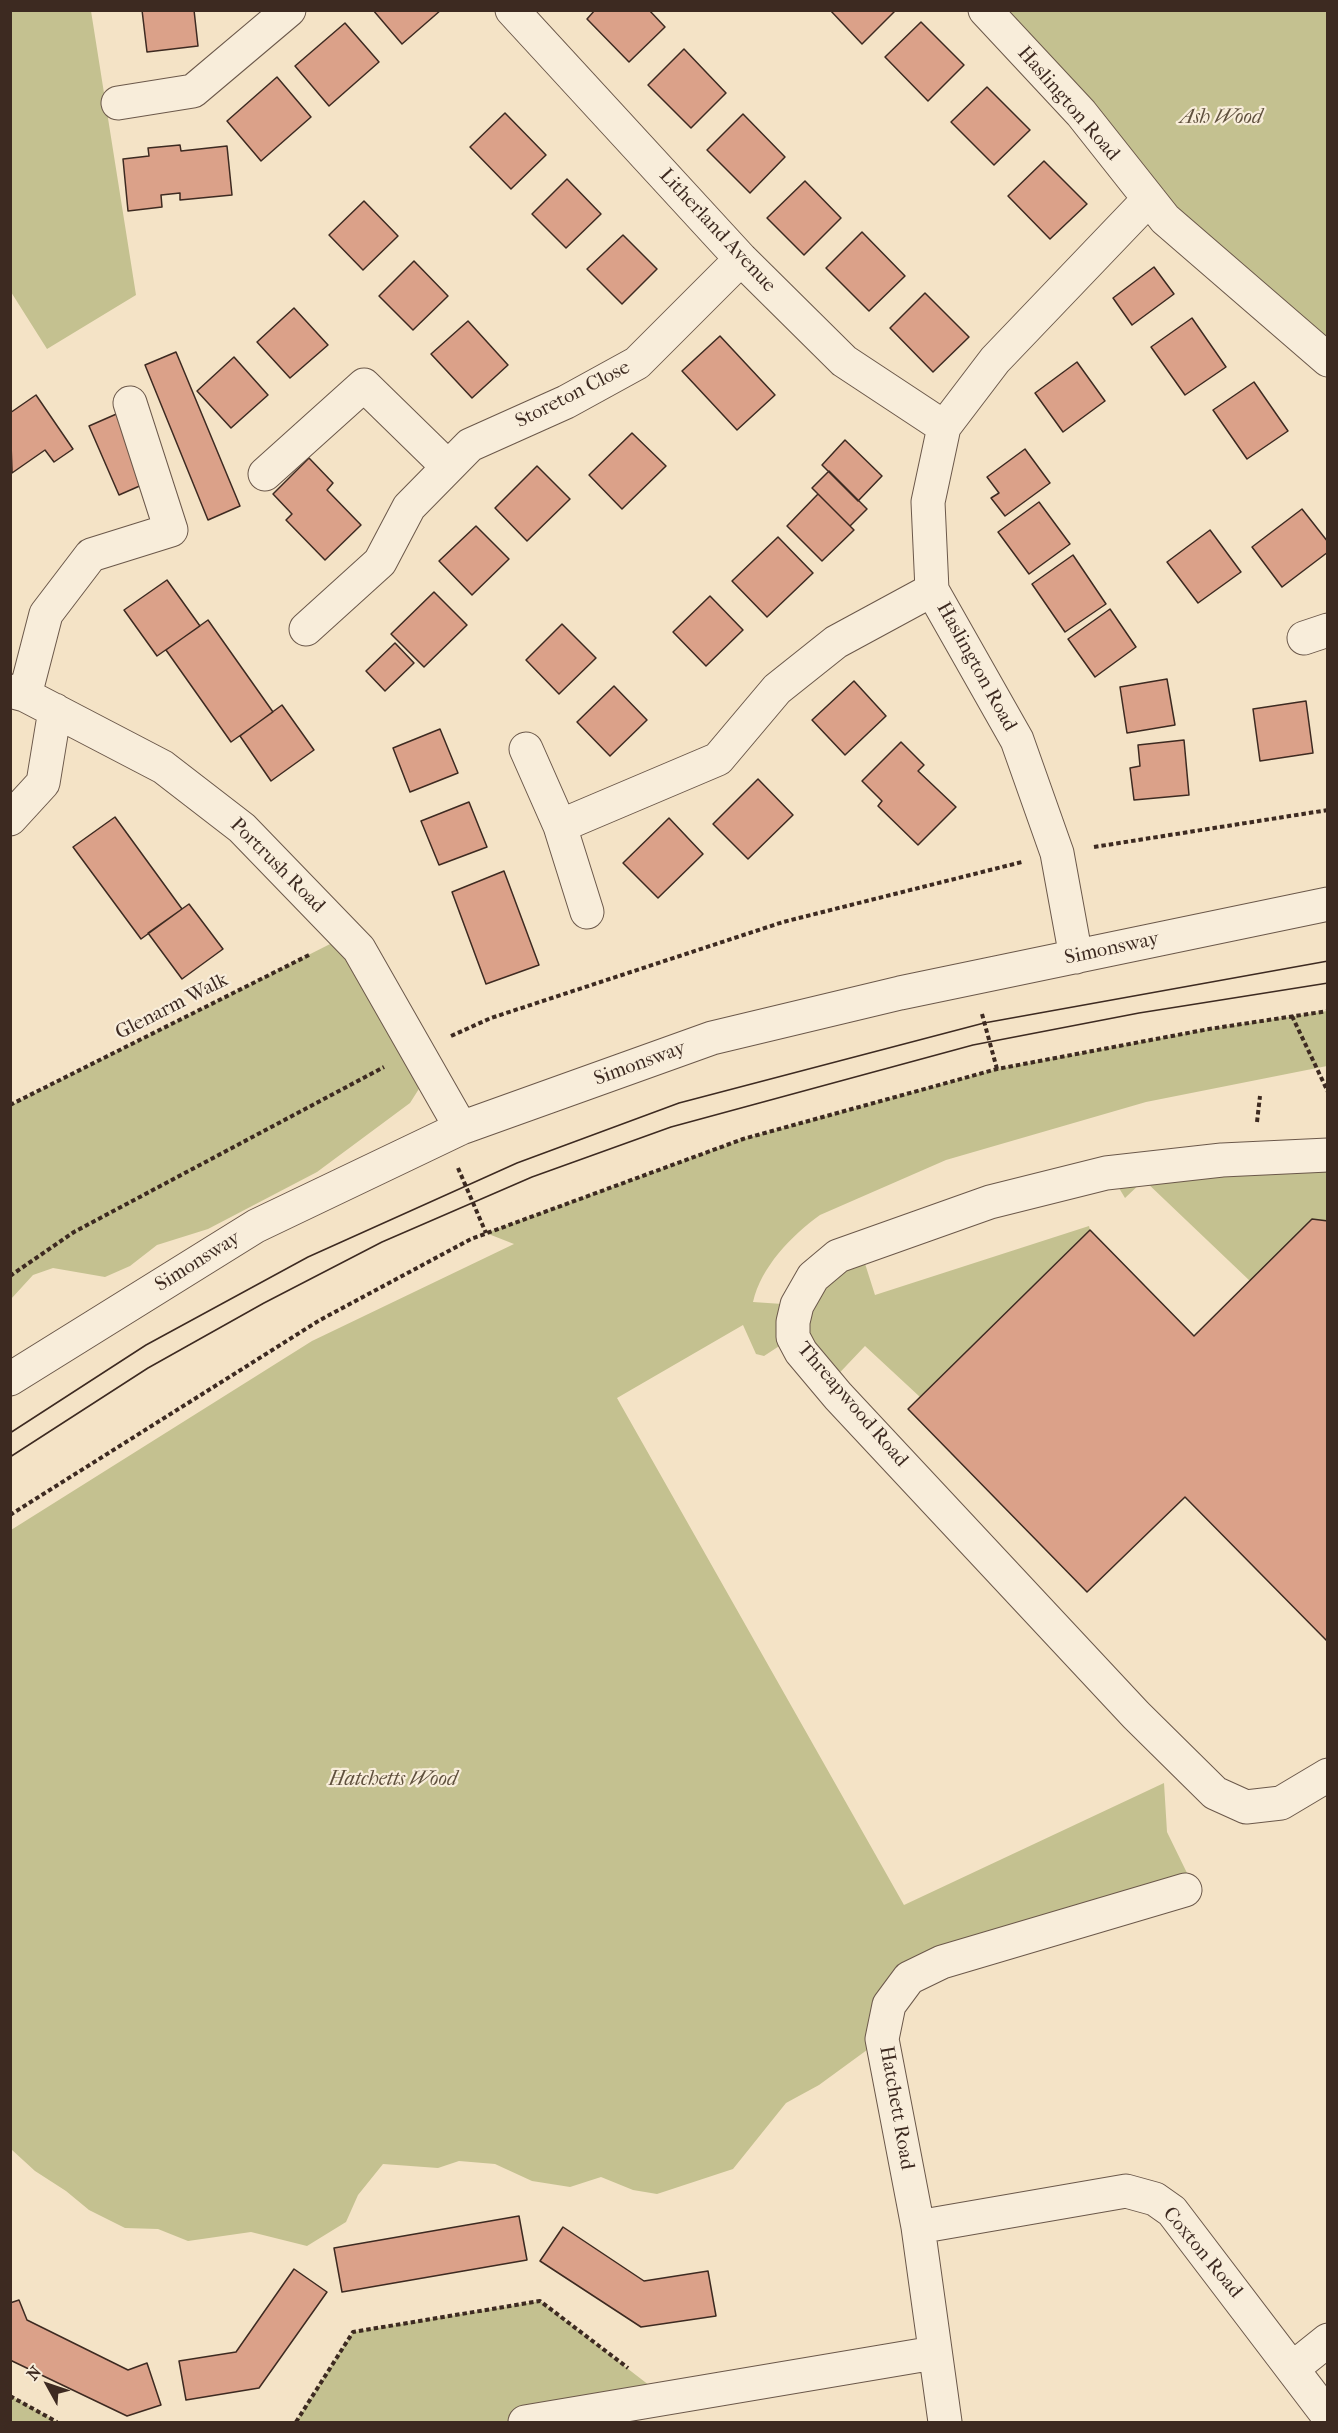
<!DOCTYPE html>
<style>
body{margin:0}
#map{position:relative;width:1338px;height:2433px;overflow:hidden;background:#f4e3c6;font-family:"IM FELL French Canon",serif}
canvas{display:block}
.frame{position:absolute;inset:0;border:12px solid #3d2a21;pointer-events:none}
.north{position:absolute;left:18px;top:2355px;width:60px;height:60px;-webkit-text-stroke:4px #f8edda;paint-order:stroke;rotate:310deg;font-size:16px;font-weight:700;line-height:24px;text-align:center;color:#3d2a21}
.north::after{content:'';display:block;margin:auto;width:21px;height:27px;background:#3d2a21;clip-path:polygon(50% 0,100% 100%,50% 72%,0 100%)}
</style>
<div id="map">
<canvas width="1338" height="2433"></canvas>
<div class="frame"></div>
<div class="north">N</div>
</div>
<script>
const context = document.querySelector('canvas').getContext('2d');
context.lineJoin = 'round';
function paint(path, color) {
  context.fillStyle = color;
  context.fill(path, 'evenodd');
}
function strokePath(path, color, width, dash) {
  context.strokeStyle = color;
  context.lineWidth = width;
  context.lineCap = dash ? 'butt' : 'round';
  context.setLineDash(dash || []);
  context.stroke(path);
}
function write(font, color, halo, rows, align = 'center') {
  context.font = font + ' "IM FELL French Canon",serif';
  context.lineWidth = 4.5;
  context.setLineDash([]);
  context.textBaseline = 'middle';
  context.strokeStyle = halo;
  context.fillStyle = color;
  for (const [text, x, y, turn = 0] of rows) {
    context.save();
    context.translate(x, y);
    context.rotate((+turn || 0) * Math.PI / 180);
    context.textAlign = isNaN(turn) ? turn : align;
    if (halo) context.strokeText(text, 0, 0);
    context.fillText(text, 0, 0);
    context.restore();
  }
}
const green = new Path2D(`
 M11 11H91L136 295 47 349 11 292Z
 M985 11H1327V360L1207 255Z
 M346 936 429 1073 410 1103 317 1172 208 1229 157 1245 130 1266 105 1277 53 1268 33 1275 11 1299V1105Z
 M1327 1011V1066L1146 1102 946 1160 820 1215C791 1236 761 1267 753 1302L797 1305 860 1248 875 1295 1089 1226 1090 1230 920 1397 865 1346 828 1385 793 1337 764 1356 756 1354 743 1325 617 1398 904 1905 1164 1783 1167 1832 1187 1873 1185 1890 942 1962 882 2039 819 2085 786 2103 733 2169 657 2194 633 2190 601 2177 570 2187 532 2181 495 2164 459 2161 438 2168 383 2164 358 2195 346 2222 307 2246 251 2232 188 2241 158 2229 125 2228 89 2210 66 2191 35 2171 12 2150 11 1530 312 1341 514 1244 486 1233 743 1139 997 1069 1209 1029Z
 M1327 1155V1221L1312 1220 1250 1281 1144 1180 1125 1198 1119 1188V1172Z
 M540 2301 667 2399 525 2422H296L353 2332Z
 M11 2396 57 2422H11Z`);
const building = new Path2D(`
 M142 10H194L198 46 147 52Z
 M373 10H441L402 44Z
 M595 10H649L665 27 629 62 587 19Z
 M830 10H896L862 44Z
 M921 22 964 65 928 101 885 57Z
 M345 23 379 62 329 106 295 66Z
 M684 49 726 93 691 128 648 85Z
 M277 77 311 117 261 161 227 121Z
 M987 87 1030 130 994 165 951 122Z
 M505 113 546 155 511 189 470 147Z
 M743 114 785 157 750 193 707 150Z
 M180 145 181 151 227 146 232 195 180 200V193L161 195 162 207 128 211 123 159 149 156 148 148Z
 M1044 161 1087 204 1050 239 1008 196Z
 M567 179 601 214 566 248 532 214Z
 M805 181 841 218 804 255 767 218Z
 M364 201 398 236 363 270 329 235Z
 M862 232 905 276 869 311 826 268Z
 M623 235 657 269 622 304 587 269Z
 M414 261 448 296 413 330 379 296Z
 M1154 267 1174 294 1132 325 1113 298Z
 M925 293 969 337 933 372 890 328Z
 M294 308 328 345 290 378 257 342Z
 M1192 318 1226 367 1185 395 1151 347Z
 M468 321 508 365 472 398 431 354Z
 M720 336 775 395 737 430 682 371Z
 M176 352 240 506 208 520 145 365Z
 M234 357 268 395 231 428 197 391Z
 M1077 362 1105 401 1063 432 1035 393Z
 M1254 382 1288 431 1247 459 1213 410Z
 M36 395 73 449 54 462 45 450 12 473 10 413Z
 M121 412 151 481 119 495 89 426Z
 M632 433 666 466 622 509 589 475Z
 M845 440 882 476 858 501 822 465Z
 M1025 449 1050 483 1005 516 991 498 999 493 987 477Z
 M309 458 333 483 327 490 361 525 325 560 286 520 292 514 273 494Z
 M537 466 570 499 527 541 495 508Z
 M829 471 867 509 850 526 812 488Z
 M818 494 854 530 822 561 787 526Z
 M1039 502 1070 544 1029 574 998 532Z
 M1302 509 1328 542V552L1282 587 1252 547Z
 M476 526 509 559 472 595 439 561Z
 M1210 530 1241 572 1198 603 1167 562Z
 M778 537 813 573 767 617 732 581Z
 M1073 555 1106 604 1065 632 1032 584Z
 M167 580 200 626 157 656 124 610Z
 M434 592 467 625 424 667 391 634Z
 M710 596 743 630 706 666 673 632Z
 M1110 609 1136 647 1095 677 1068 639Z
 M208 620 273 712 231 742 166 650Z
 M562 624 596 658 559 694 526 660Z
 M395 643 414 663 385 691 366 671Z
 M1167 679 1175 725 1127 733 1120 687Z
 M854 681 886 716 845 755 812 720Z
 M614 686 647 720 610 756 577 722Z
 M1306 701 1313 753 1260 761 1253 709Z
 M282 705 314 750 271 781 240 736Z
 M440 729 458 773 410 792 393 748Z
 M1184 740 1189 795 1134 800 1130 768 1140 766 1138 745Z
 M901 742 924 765 918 771 956 807 918 845 878 806 882 801 862 781Z
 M758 779 793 815 748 859 713 824Z
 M469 802 487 847 439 865 421 821Z
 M115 817 182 909 141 939 73 847Z
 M669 818 703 854 658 898 623 863Z
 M504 871 539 965 486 984 452 892Z
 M189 904 223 949 182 979 148 933Z
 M1312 1219 1328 1221V1642L1185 1497 1087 1592 908 1409 1090 1230 1194 1336Z
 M519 2216 527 2260 342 2292 334 2248Z
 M563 2227 644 2281 708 2271 716 2316 641 2327 540 2261Z
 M294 2269 327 2292 259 2388 186 2400 179 2361 236 2352Z
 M19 2300 27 2320 128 2370 147 2363 161 2405 127 2416 10 2360V2303Z`);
const path = new Path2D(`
 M1094 847 1328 810
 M982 1014 997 1069
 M1292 1016 1328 1092
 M451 1036 491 1018 783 922 1022 862
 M10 1105 311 954
 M1257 1122 1260 1096
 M458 1168 486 1233
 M10 1276 74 1232 384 1067
 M10 1515 320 1320 471 1239 743 1139 997 1069 1209 1029 1328 1011
 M10 2396 57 2422
 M296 2422 353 2332 540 2301 628 2368`);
const minor = new Path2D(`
 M512 10 741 259 844 361 944 427
 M985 10 1081 113 1165 219 1328 360
 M118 103 193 91 289 10
 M265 474 364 385 448 467
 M306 629 380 562 409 507 470 445 566 402 637 363 741 259
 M1304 638 1328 630
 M10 691 25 695 163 767 242 828 359 949 461 1128
 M25 695 46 614 91 555 171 530 130 403
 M526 749 560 826 718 759 777 689 836 642 932 590
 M10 819 43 783 55 710
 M560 826 587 912
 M1076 957 1057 853 1017 740 932 590 928 502 944 427 995 360 1149 199
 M1328 1155 1222 1160 1106 1173 990 1202 838 1256 813 1277 797 1305 793 1322V1337L801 1352 838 1396 1136 1715 1215 1793 1246 1807 1281 1803 1328 1775
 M10 1379 256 1226 461 1128 712 1038 900 993 1328 904
 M918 2227 1126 2191 1155 2199 1172 2211 1328 2416
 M1293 2368 1328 2340
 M525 2422 934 2353
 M945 2422 918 2227 882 2039 889 2005 909 1978 942 1962 1185 1890`);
const tram = new Path2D(`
 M10 1433 146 1345 308 1257 517 1163 679 1103 984 1023 1328 961
 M10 1457 148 1368 264 1303 382 1242 532 1177 671 1127 973 1045 1139 1013 1328 983`);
const streetNames = [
 ["Haslington Road",1068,104,49],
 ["Litherland Avenue",717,231,47],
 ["Storeton Close",573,395,-27],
 ["Haslington Road",976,667,61],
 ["Portrush Road",277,866,45],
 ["Simonsway",1112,949,-12],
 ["Glenarm Walk",172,1007,-27],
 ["Simonsway",640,1064,-20],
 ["Simonsway",198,1262,-32],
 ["Threapwood Road",852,1405,49],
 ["Hatchett Road",896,2108,80],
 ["Coxton Road",1202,2253,50]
];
const parkNames = [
 ["Ash Wood",1221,118],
 ["Hatchetts Wood",393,1780]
];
paint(green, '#c4c190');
paint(building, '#dba189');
strokePath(building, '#3d2a21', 1.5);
strokePath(minor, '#6b584a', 35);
strokePath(path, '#3d2a21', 4, [4.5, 3]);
strokePath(minor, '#f8edda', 33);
strokePath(tram, '#3d2a21', 1.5);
write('20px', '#3d2a21', '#f8edda', streetNames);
write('italic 20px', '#5f503d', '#f8edda', parkNames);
</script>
